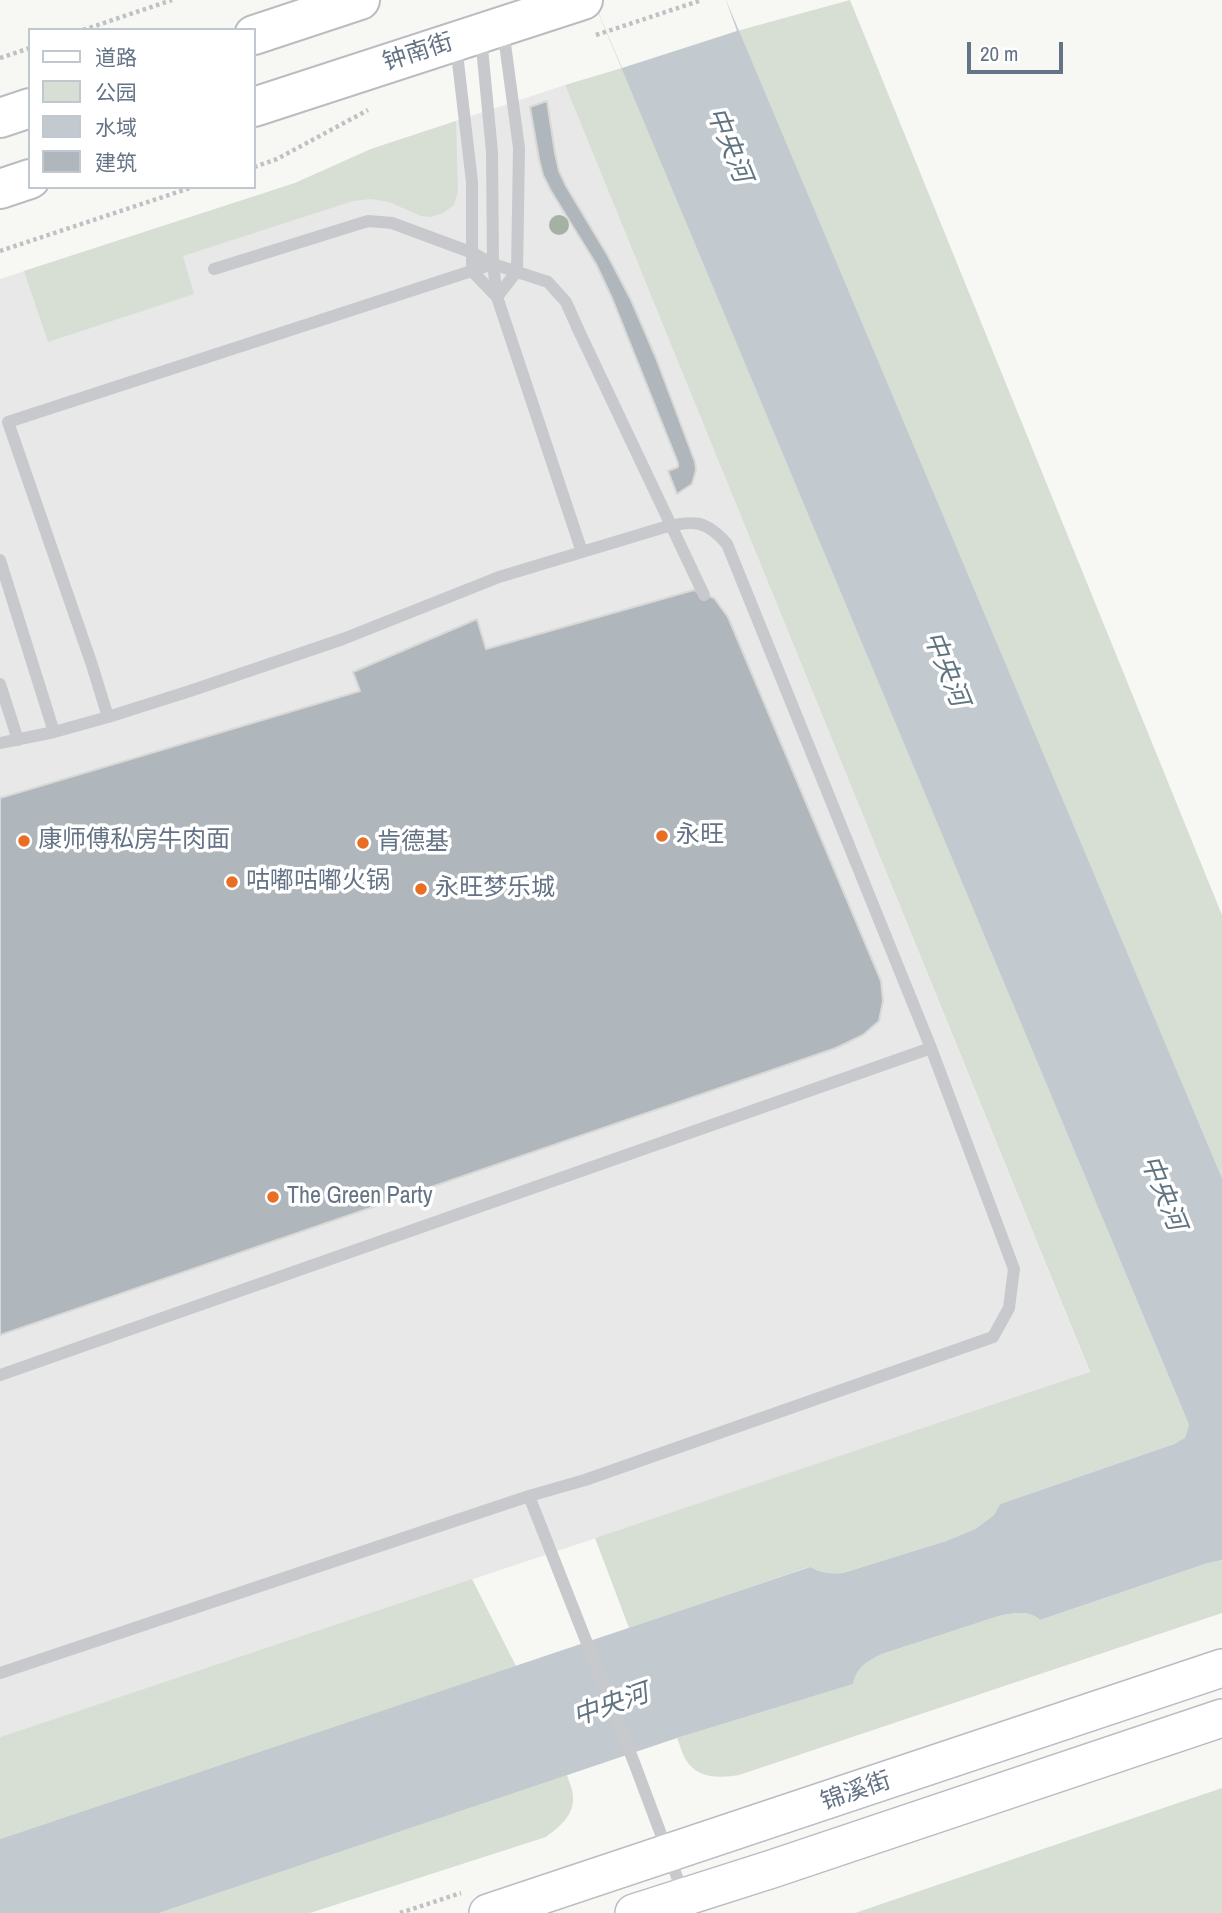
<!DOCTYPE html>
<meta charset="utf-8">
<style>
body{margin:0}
#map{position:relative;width:1222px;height:1913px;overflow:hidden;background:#f7f7f4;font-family:"Archivo Narrow","Noto Sans SC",sans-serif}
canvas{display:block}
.legend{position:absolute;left:28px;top:28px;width:228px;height:161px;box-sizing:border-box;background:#fff;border:2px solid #c1c7cf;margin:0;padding:9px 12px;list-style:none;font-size:21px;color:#657386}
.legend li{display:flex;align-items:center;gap:14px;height:35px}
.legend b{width:35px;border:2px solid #c1c7cf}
.scale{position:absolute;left:967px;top:42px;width:96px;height:32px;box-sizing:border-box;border:4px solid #657386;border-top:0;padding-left:9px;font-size:21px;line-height:24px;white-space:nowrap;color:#657386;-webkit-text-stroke:5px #fff;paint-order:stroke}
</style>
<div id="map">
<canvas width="1222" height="1913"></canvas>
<ul class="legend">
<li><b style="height:9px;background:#fff"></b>道路</li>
<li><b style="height:19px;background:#d7dfd5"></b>公园</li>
<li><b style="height:19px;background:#c2cad0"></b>水域</li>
<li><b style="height:19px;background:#afb6bc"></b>建筑</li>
</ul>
<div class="scale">20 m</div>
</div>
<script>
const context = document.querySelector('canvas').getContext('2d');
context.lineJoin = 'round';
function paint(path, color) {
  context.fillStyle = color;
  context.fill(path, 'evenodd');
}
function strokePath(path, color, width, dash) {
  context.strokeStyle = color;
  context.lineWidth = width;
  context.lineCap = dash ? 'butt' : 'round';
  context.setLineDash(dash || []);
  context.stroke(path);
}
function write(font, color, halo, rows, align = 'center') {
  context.font = font + ' "Archivo Narrow","Noto Sans SC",sans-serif';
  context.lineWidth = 7;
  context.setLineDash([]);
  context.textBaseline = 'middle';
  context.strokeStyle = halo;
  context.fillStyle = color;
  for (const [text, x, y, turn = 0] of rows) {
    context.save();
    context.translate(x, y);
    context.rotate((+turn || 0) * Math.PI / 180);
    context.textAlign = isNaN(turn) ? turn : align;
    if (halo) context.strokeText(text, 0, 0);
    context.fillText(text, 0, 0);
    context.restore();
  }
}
const built = new Path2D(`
 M565 85 1090 1373 0 1737V279L295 183 371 149Z`);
const green = new Path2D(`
 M850 0 1222 915V1178L737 31Z
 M622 68 1189 1425 1185 1439 1174 1444 1000 1504 994 1515 975 1529 946 1541 843 1573C830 1574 821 1573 809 1567L629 1628 595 1538 1090 1372 565 85Z
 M456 121 458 192 454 205 443 213 431 217 421 216 389 202 371 199 353 201 183 256 194 294 48 342 24 271 295 183 371 149Z
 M1222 1560V1613L739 1775C720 1778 697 1779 686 1760 682 1754 680 1745 677 1738L852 1684C856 1667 868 1661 882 1654L999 1616C1014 1613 1028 1610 1040 1620L1205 1564Z
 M472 1579 516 1666 0 1839V1737Z
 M567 1775C569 1782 573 1790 573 1797 574 1816 559 1827 546 1837L310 1913H159Z
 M1222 1788V1913H855Z`);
const water = new Path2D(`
 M593 0H726L1222 1178V1560L1205 1564 1040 1620C1028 1610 1014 1613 999 1616L882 1654C868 1661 856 1667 853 1684L677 1738 159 1913H0V1839L810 1567C821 1573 830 1574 843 1573L946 1541 975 1529 994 1515 1000 1504 1174 1444 1185 1438 1189 1425Z`);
const pier = new Path2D(`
 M593 0H726L737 31 622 68Z`);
const building = new Path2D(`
 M547 101 555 153 559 171 566 186 608 256 631 300 656 358 695 462 696 470 692 484 677 494 668 471 678 467V463L612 298 596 264 551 191 543 175 539 159 530 107Z
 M694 590 714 598 728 617 881 981 883 1001 879 1021 863 1035 836 1048 0 1335V798L360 691 353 672 477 619 486 649Z`);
const path = new Path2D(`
 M83 30 172 0
 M596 35 702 0
 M0 58 30 48
 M254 167 277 159 368 110
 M0 251 193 187
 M400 1913 461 1893`);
const lane = new Path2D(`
 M481 37 492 152 493 264 497 297 582 552
 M456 45 472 182V271L497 297
 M214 269 368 221 392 223 473 253 493 264 548 282 566 302 578 329
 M497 297 517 271 519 148 503 29
 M0 560 54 732
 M0 684 18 740
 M108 717 92 665 8 422 493 264
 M0 743 54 732 108 717 190 691 343 639 499 577 665 527C694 520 706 520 727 544L931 1048 1014 1269 1009 1308 993 1337 585 1480 529 1496 0 1673
 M0 1375 931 1048
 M529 1496 635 1765 683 1893`);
const secondary = new Path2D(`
 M488 1913 1222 1668
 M634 1913 772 1869 1222 1718`);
const primary = new Path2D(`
 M254 35 360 0
 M254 107 583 0
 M0 118 30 108
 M0 189 30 179`);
const laneBridge = new Path2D(`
 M578 329 704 595`);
const trees = [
 [559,225]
];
const markers = [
 [662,836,7,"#e96d22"],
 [24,841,7,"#e96d22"],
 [363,843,7,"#e96d22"],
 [232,882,7,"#e96d22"],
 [421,889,7,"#e96d22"],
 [273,1197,7,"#e96d22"]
];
const streetNames = [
 ["钟南街",418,53,-18],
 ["锦溪街",856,1792,-19]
];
const poiNames = [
 ["永旺",676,836],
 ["康师傅私房牛肉面",38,841],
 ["肯德基",377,843],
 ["咕嘟咕嘟火锅",246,882],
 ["永旺梦乐城",435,889],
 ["The Green Party",287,1197]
];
const waterNames = [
 ["中央河",728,145,68],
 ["中央河",945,669,68],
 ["中央河",1162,1193,68],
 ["中央河",611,1706,-19]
];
paint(built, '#e7e8e7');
paint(green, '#d7dfd5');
paint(water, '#c2cad0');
paint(pier, '#f7f7f4');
paint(building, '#afb6bc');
strokePath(building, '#d8d9d6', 2);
strokePath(secondary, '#b9bcc2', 40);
strokePath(primary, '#b9bcc0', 42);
strokePath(path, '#c0c1c4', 4.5, [3.5, 3.5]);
strokePath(lane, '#c7c9cd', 12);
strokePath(secondary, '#fff', 37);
strokePath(primary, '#fff', 38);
strokePath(laneBridge, '#c7c9cd', 12);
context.fillStyle = '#a5b1a3';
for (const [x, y] of trees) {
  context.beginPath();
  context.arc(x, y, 10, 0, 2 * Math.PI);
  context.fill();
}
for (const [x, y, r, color] of markers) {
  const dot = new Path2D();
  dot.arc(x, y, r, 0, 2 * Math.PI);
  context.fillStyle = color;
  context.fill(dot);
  strokePath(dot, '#fff', 2.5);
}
write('24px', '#657386', '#fff', streetNames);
write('24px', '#657386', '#fff', poiNames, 'left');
write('italic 26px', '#617482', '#fff', waterNames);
</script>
